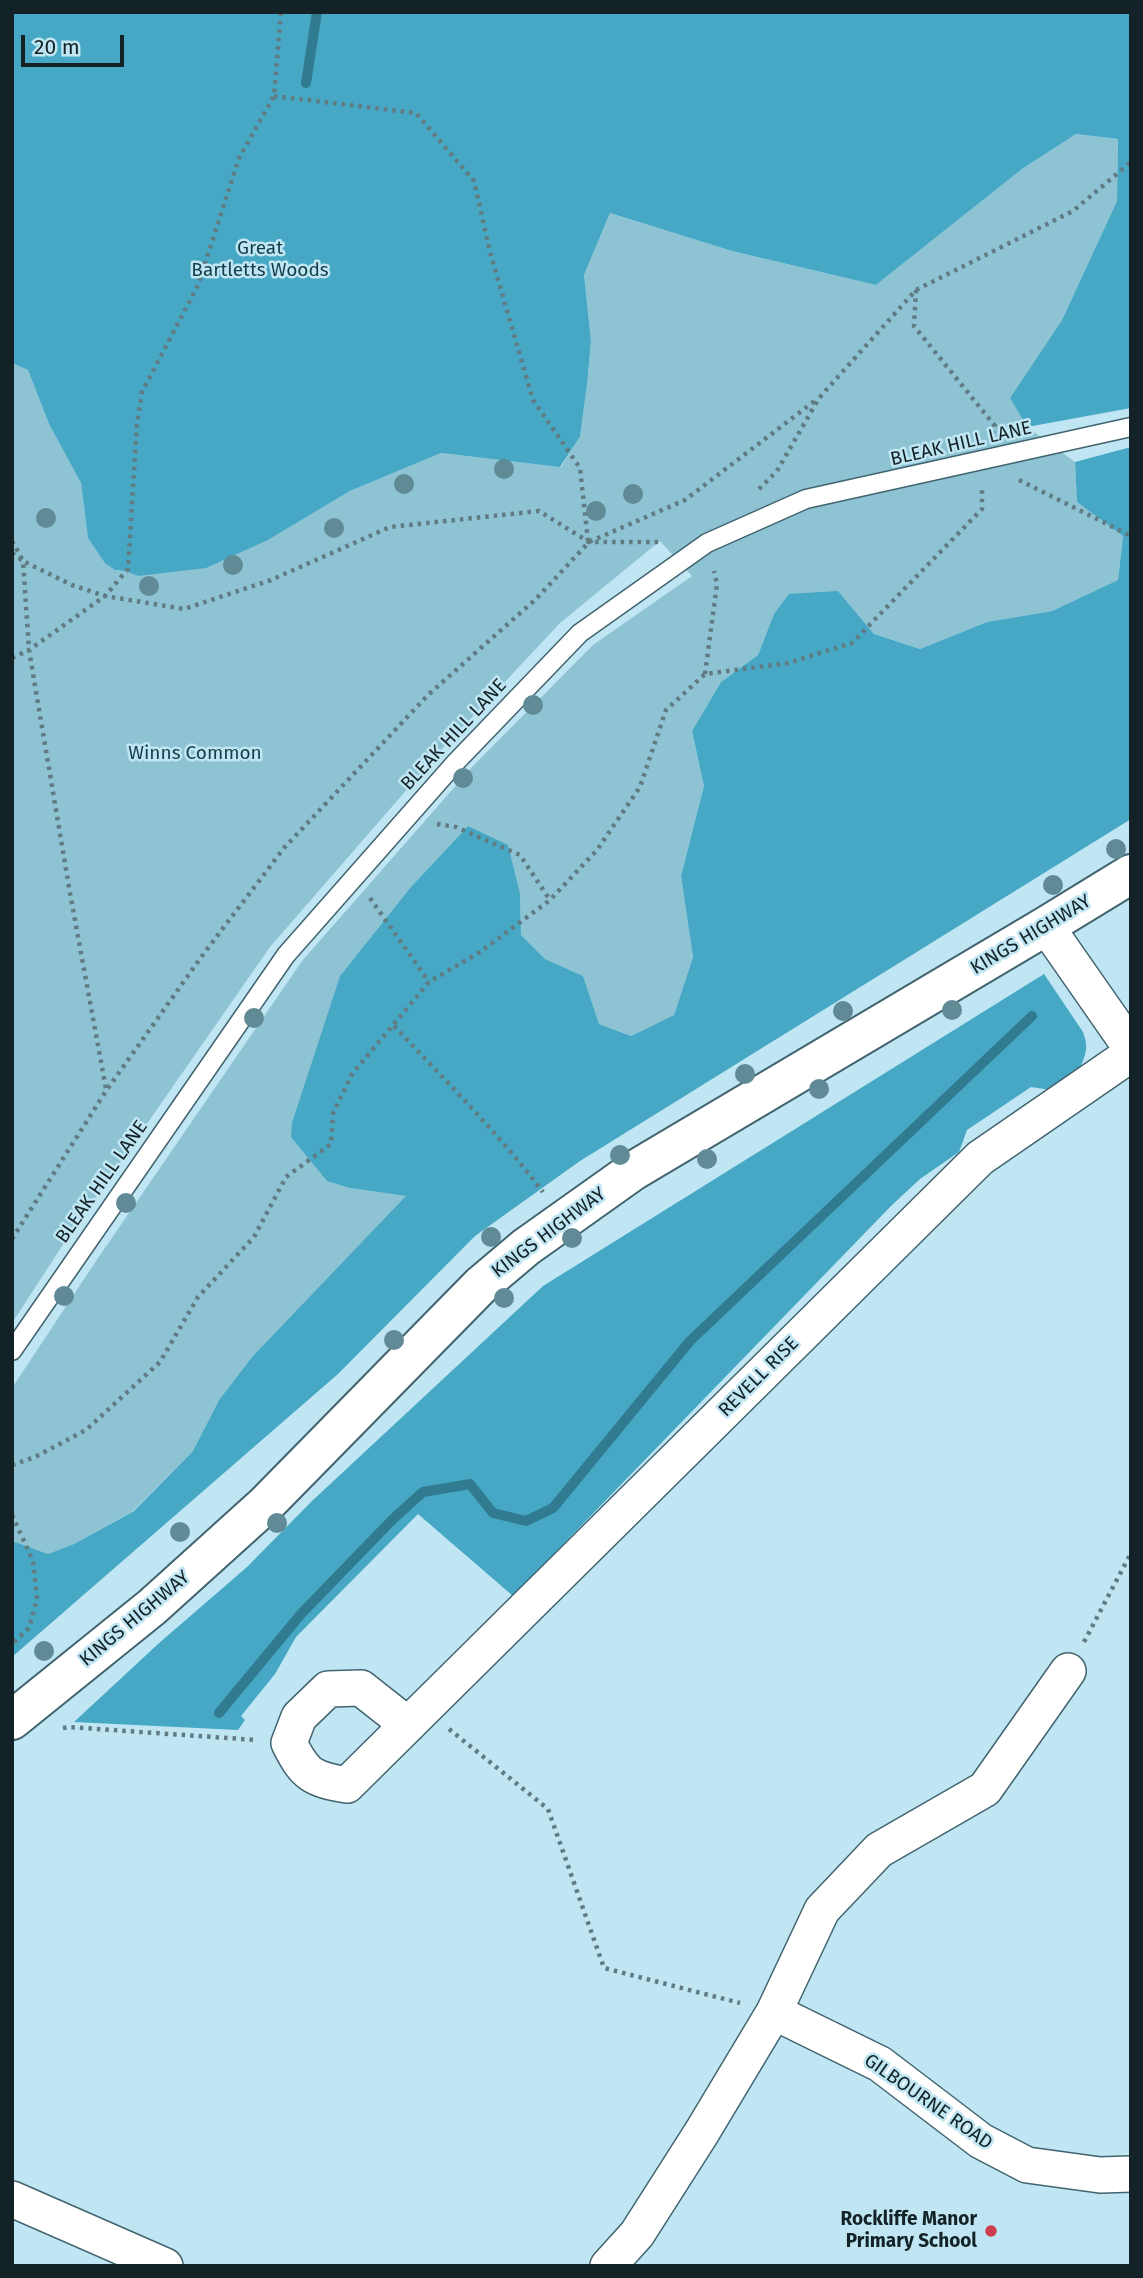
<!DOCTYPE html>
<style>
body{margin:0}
#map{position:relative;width:1143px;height:2278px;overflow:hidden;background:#bfe6f2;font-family:"Fira Sans",sans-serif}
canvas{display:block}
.frame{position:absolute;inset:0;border:14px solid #132227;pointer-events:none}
.scale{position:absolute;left:21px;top:35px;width:103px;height:32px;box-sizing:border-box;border:4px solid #132227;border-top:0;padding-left:9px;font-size:21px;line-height:24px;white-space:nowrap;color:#132227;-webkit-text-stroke:5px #bfe6f2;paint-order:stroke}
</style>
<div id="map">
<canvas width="1143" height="2278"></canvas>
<div class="frame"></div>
<div class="scale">20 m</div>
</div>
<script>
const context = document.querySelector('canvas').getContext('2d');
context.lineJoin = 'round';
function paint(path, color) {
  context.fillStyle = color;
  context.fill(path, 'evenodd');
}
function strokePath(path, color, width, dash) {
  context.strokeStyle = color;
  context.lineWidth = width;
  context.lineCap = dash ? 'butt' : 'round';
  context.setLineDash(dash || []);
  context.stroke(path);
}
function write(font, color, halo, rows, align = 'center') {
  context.font = font + ' "Fira Sans",sans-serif';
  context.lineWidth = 5;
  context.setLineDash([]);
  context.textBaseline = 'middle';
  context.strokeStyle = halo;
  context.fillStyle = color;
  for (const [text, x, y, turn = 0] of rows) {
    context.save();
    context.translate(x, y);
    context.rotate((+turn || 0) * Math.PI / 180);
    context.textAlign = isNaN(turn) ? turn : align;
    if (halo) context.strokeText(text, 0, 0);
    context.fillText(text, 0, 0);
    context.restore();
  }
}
const green = new Path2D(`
 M1076 134 1118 139 1117 201 1062 320 1010 398 1027 427 1075 462 1077 502 1123 536 1118 580 1052 611 987 622 920 649 874 634 838 591 774 614 758 655 721 682 692 731 704 786 681 876 693 957 674 1015 631 1036 599 1024 583 976 545 959 521 935 520 894 468 826 410 888 340 976 350 1188 407 1196 252 1357 219 1400 193 1451 133 1511 74 1544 48 1554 13 1542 12 1388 94 1264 302 961 473 766 593 645 692 576 660 541 560 623 443 748 270 947 66 1240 12 1323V363L28 370 49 424 81 483 88 538 115 570 125 571 138 576 268 540 350 491 441 453 561 467 580 437 587 385 591 341 584 275 610 213 732 251 876 285 1022 169Z`);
const forest = new Path2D(`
 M12 12H1131V408L1027 427 1010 398 1062 320 1117 201 1118 139 1076 134 1022 169 876 285 732 251 610 213 584 275 591 341 587 385 580 437 560 467 441 453 350 491 268 540 206 568 138 576 125 571 115 570 105 563 88 538 81 483 49 424 28 370 12 363Z
 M1131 447V819L580 1161 475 1236 338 1374 12 1657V1541L48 1554 74 1544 134 1511 193 1451 219 1400 252 1357 406 1196 350 1188 327 1181 291 1137 292 1123 340 976 410 888 468 826 508 845 520 894 521 935 545 959 583 976 599 1024 631 1036 674 1015 693 957 681 876 704 786 692 731 721 682 758 655 774 614 789 594 838 591 874 634 920 649 987 622 1052 611 1118 580 1123 536 1077 502 1075 462Z
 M1044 974 1083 1032C1088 1045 1087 1053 1081 1065L1083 1068 1051 1090 1031 1087 967 1130 959 1152 920 1179 891 1206 513 1596 418 1514 296 1637 275 1674 241 1716 245 1720 238 1730 74 1722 158 1644 247 1567 312 1501 543 1286Z`);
const stream = new Path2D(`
 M306 83 317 12
 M219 1713 301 1614 393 1519 423 1492 470 1484 493 1513 526 1521 553 1508 690 1341 1032 1016`);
const path = new Path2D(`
 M274 96 416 113 474 181 490 252 533 400 580 468 588 541
 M916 290 914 326 995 426 993 432
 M1019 480 1131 536
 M759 489 777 471 819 398 916 290 1073 211 1131 162
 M12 541 23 561 72 585 105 596 184 609 271 580 390 527 539 511 589 542H661
 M12 553 23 561 29 650 70 893 106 1089
 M12 658 29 650 105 596 128 569 137 423 142 392 198 285 239 158 274 96 281 12
 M705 674 717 584 714 571
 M437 824 456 827 520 855 550 900
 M370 898 429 982
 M394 1026C445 1080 498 1133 543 1192
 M12 1239 106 1091 202 956 284 848 428 695 536 599 589 542 685 500 816 400
 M12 1465 35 1457 86 1430 160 1362 198 1297 254 1237 286 1177 331 1144 333 1113 352 1074 429 982 480 952 550 900 597 850 640 787 666 710 705 674 788 663 852 643 982 509V487
 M12 1515 33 1561 37 1599 29 1628 12 1644
 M1084 1642 1131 1553
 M63 1728 69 1727 256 1740
 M449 1729 548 1809 604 1968 740 2003`);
const lane = new Path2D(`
 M12 1351 286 955 456 762 580 633 707 543 806 499 1131 427`);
const street = new Path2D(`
 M1046 926 1131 1048
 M408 1725 361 1688 328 1689 299 1717 289 1743C305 1775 312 1779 347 1785L980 1158 1131 1054
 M774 2012 880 2064 981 2141 1027 2165 1100 2175 1131 2174
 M12 2199 165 2266
 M608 2266 637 2234 702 2132 774 2012 822 1910 879 1850 985 1789 1068 1671`);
const secondary = new Path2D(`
 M12 1720 152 1607 266 1504 481 1285 526 1247 633 1171 1046 926 1131 874`);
const trees = [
 [504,469],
 [404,484],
 [633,494],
 [596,511],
 [46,518],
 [334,528],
 [233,565],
 [149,586],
 [533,705],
 [463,778],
 [1116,849],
 [1053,885],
 [952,1010],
 [843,1011],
 [254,1018],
 [745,1074],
 [819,1089],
 [620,1155],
 [707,1159],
 [126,1203],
 [491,1237],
 [572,1238],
 [64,1296],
 [504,1298],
 [394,1340],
 [277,1523],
 [180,1532],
 [44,1651]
];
const markers = [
 [991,2231,7,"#cd3d4c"]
];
const parkNames = [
 ["Great",260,249],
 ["Bartletts Woods",260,271],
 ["Winns Common",195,754]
];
const streetNames = [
 ["BLEAK HILL LANE",961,444,-13],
 ["BLEAK HILL LANE",454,735,-47],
 ["KINGS HIGHWAY",1031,935,-31],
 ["BLEAK HILL LANE",102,1182,-55],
 ["KINGS HIGHWAY",549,1233,-37],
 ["REVELL RISE",759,1377,-45],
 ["KINGS HIGHWAY",135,1619,-40],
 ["GILBOURNE ROAD",928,2102,35]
];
const poiNames = [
 ["Rockliffe Manor",977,2220],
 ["Primary School",977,2242]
];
paint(green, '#8ec3d4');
paint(forest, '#46a8c4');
strokePath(stream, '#307b8f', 10);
strokePath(lane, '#41646f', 21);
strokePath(street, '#41646f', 38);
strokePath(secondary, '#41646f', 42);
strokePath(path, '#617b83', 4.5, [3.5, 5]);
strokePath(lane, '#fff', 18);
strokePath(street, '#fff', 35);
strokePath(secondary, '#fff', 38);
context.fillStyle = '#608a96';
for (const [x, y] of trees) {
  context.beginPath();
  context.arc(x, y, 10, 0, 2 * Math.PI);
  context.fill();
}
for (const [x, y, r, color] of markers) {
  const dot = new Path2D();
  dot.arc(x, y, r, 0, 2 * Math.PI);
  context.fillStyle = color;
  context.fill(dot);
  strokePath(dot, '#bfe6f2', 2.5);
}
write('19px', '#123e4a', '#bfe6f2', parkNames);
write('19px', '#132227', '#bfe6f2', streetNames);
write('bold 19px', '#132227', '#bfe6f2', poiNames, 'right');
</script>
